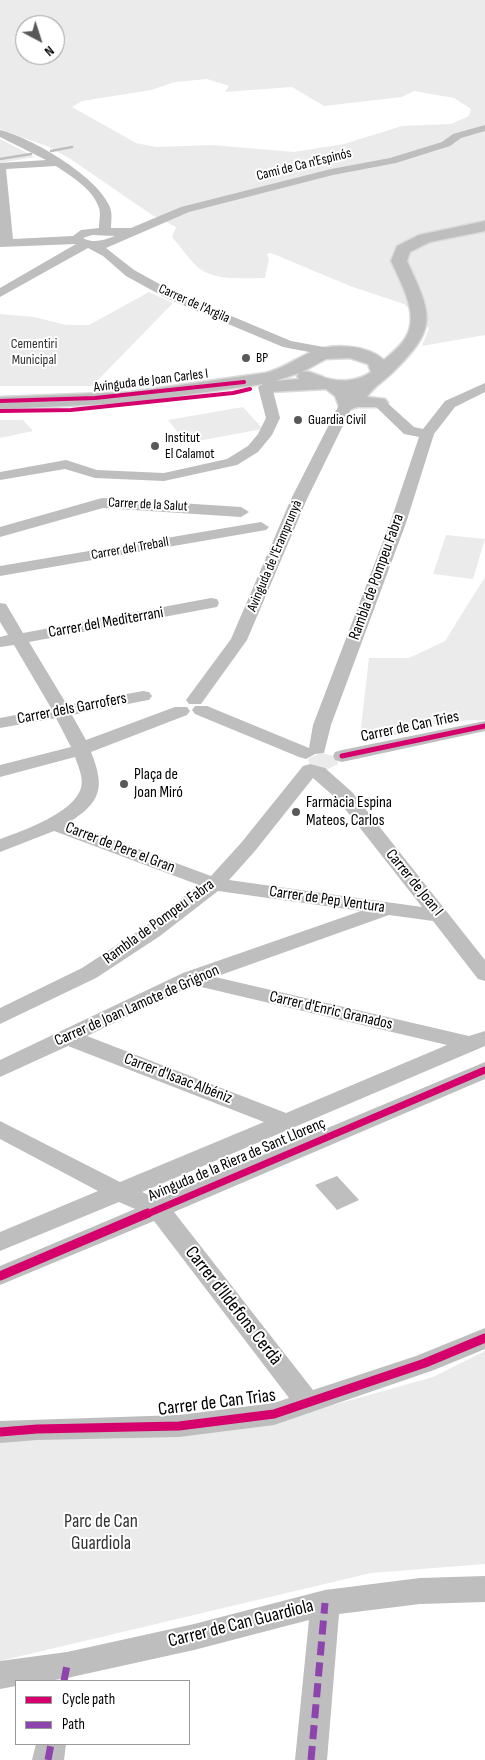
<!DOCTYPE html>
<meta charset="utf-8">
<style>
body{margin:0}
#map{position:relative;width:485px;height:1760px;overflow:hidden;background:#fff;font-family:"Sofia Sans Condensed",sans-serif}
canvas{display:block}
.legend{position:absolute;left:15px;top:1680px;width:175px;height:65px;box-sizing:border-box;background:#fff;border:1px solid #999;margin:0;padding:6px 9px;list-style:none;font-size:15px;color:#000}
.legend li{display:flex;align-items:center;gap:10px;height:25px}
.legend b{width:25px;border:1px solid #999}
.north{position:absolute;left:15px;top:15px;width:50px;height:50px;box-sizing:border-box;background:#fff;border:1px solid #999;border-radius:50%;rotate:140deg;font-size:14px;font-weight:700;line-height:20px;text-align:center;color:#000}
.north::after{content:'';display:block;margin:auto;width:18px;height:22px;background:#595959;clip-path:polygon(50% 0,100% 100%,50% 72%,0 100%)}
</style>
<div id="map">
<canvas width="485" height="1760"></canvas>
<ul class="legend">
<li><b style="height:6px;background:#d6006c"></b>Cycle path</li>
<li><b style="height:6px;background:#8e44ad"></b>Path</li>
</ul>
<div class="north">N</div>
</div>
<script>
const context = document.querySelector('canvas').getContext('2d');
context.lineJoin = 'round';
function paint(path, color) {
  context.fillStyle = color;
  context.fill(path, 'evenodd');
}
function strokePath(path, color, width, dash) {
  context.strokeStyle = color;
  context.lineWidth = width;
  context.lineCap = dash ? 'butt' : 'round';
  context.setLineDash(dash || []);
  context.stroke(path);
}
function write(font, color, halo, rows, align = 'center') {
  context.font = font + ' "Sofia Sans Condensed",sans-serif';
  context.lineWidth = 4;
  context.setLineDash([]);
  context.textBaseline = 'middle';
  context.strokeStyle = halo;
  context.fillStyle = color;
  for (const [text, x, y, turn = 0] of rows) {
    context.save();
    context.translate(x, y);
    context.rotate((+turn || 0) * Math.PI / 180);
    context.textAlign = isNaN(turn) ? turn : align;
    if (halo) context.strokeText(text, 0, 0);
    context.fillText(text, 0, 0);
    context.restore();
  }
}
const green = new Path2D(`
 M0 0H485V335L422 346 429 328 404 304 350 286 271 253 267 254 269 259 265 278C246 278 216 281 200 269 190 261 181 247 172 237L176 227 152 215 69 158 49 147 0 129ZM25 25H55V55H25ZM207 79 229 86 225 92 292 87 324 106 402 97 414 91 454 98 471 109 469 116 451 124 402 126 344 144 294 152 212 145 156 147 136 143 72 107 82 101 151 90 175 82Z
 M0 139 35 157 0 163Z
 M149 292 173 303 92 386H0V314L34 317 66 325H89Z
 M243 407 263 429 186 443 168 420Z
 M0 420H23L33 431 0 438Z
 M446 535 485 539 473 579 433 574Z
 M485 577V720C466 720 446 722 427 725 406 729 385 745 364 735L361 727 369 658H409L445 641Z
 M321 753 334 756 338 761V764L326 770 311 766 308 760 309 758Z
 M485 1351V1564L371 1573 0 1661V1439L280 1420 433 1377Z`);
const water = new Path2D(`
 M337 1176 359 1200 337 1210 315 1185Z`);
const stream = new Path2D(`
 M51 151 72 147
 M0 159 31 154`);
const minor = new Path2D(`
 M485 125V131L461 138 450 146 396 163 333 175 189 212 106 248 134 270 174 292 291 341 340 350 342 353 340 356 335 357 283 347 166 298 126 276 103 256 88 248 0 297V288L76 244 0 247V163L46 160 0 137V130C32 138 95 175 109 205 113 213 111 221 111 228H131L181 207 331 169 390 158 442 142 453 134ZM56 166C72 177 93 189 99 208 101 214 99 221 99 228L81 230 73 236 13 239 6 169ZM92 235 115 236C105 240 93 244 83 238Z
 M265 383 272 387 280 418 272 435 258 452 237 465 164 481 95 478 65 469 0 480V472L66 460 97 470 164 473 227 459 248 446 258 434 266 418 258 387Z
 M485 383V392L455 407 434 434 406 523 331 725 324 753 315 754 306 759 299 757 195 714 192 710 195 706H207L309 748 313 725 390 523 419 437 404 434 372 403 374 400H384L414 427 423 429 445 401Z
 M346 401 353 405 307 499 247 640 201 704H189L186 700 231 639 291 499 339 405Z
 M102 498 241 507 249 512 241 517 103 508 0 537V527Z
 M261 522 269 527 266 530 0 576V566Z
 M211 598 217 599 219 603 217 607 29 642 67 705 143 691 149 692 152 696 149 700 143 701 72 715 86 740 175 707H187L190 711 187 715 91 752C105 787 102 802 68 823L211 876 241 843 303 766 310 764 325 768 352 792 485 960V981L478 979 433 921 389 915 215 977 469 1036 485 1031V1046L142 1192 158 1199 485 1062V1079L174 1212 313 1390 416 1356 485 1328V1349L434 1370 274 1425 179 1437 37 1440 0 1443V1421L179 1415 274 1403 289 1398 154 1221 0 1285V1266L135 1209 119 1202 0 1251V1232L98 1191 0 1139V1121L120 1182 264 1122 68 1046 0 1077V1060L183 973 361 911 218 891 160 936 96 978 0 1024V1008L82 968 146 926 199 885 54 831 0 852V839C22 831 74 813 81 788 84 778 78 766 75 757L0 777V765L71 747 56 718 0 728V718L51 708 14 645 0 647V637L8 635 0 622V603L6 604 23 633ZM313 778 338 800 422 907 229 880 255 851ZM193 985 447 1045 286 1113 87 1036Z
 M485 721V731L342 762 335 760 333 756 335 752 342 750Z
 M485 1576V1602L420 1604 339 1614 327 1760H295L309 1620 194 1650 67 1678 49 1681H16V1686L0 1689V1661L67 1652 194 1624 325 1590 420 1578Z
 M36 1744H66L64 1760H32Z`);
const major = new Path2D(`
 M485 221V231L430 242 410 252 407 261C433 317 438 328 392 373 383 382 374 386 367 397L385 399 388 403 385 407H357L346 411 340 409 335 396 326 389 270 392 264 391 261 387 263 384 130 403 0 409V397L130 392 265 373C282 369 295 359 311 352 332 343 366 344 384 360 392 353 401 346 406 337 420 314 400 282 391 261L397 246 419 235ZM350 358 368 364 371 372C357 382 336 383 321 376 314 374 309 370 302 372L326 359ZM299 373 297 376 299 379 275 381Z`);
const quiet = new Path2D(`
 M64 1681 67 1665
 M48 1760 51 1744
 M311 1760 325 1603`);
const cyclewayFar3 = new Path2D(`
 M0 401 95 398 244 382
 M0 411 71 410 233 393 250 389`);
const cyclewayFar2 = new Path2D(`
 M342 756 485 726`);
const cyclewayFar1 = new Path2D(`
 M145 1215 485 1070`);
const cycleway = new Path2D(`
 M0 1276 148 1213
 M0 1432 37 1429 179 1426 274 1414 425 1363 485 1338`);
const markers = [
 [246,358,5,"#595959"],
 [298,420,5,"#595959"],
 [155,446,5,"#595959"],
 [124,784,5,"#595959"],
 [296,812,5,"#595959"]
];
const farStreetnames = [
 ["Camí de Ca n'Espinós",304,165,-14],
 ["Carrer de l'Argila",194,304,24],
 ["Avinguda de Joan Carles I",151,381,-7],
 ["Carrer de la Salut",148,505,3],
 ["Carrer del Treball",130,549,-10],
 ["Avinguda de l'Eramprunyà",275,556,-67]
];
const farParknames = [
 ["Cementiri",34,344],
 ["Municipal",34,360]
];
const farPoinames = [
 ["BP",256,358],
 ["Guardia Civil",308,420],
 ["Institut",165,438],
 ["El Calamot",165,454]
];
const streetNames = [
 ["Rambla de Pompeu Fabra",377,577,-70],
 ["Carrer del Mediterrani",106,623,-10],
 ["Carrer dels Garrofers",72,709,-11],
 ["Carrer de Can Tries",410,727,-12],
 ["Carrer de Pere el Gran",120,848,21],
 ["Carrer de Joan I",414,883,51],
 ["Carrer de Pep Ventura",327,900,8],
 ["Rambla de Pompeu Fabra",159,922,-36],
 ["Carrer de Joan Lamote de Grignon",137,1006,-24],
 ["Carrer d'Enric Granados",331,1011,13],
 ["Carrer d'Isaac Albéniz",178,1079,21],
 ["Avinguda de la Riera de Sant Llorenç",237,1160,-23]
];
const poiNames = [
 ["Plaça de",134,775],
 ["Joan Miró",134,793],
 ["Farmàcia Espina",306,803],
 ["Mateos, Carlos",306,821]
];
const nearStreetnames = [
 ["Carrer d'Ildefons Cerdà",233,1306,52],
 ["Carrer de Can Trias",217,1403,-7],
 ["Carrer de Can Guardiola",241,1624,-14]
];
const nearParknames = [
 ["Parc de Can",101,1522],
 ["Guardiola",101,1544]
];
paint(green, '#ebebeb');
paint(water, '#bebebe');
strokePath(stream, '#bebebe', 2.5);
strokePath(major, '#dbdbdb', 3);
paint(minor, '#bebebe');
paint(major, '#bebebe');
strokePath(quiet, '#8e44ad', 7, [14, 7]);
strokePath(cyclewayFar3, '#d6006c', 4);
strokePath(cyclewayFar2, '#d6006c', 5);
strokePath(cyclewayFar1, '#d6006c', 7);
strokePath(cycleway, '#d6006c', 9);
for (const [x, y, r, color] of markers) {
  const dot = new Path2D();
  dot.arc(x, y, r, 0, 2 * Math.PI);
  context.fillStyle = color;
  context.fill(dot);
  strokePath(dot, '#fff', 2);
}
write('14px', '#000', '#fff', farStreetnames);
write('14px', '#323232', '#fff', farParknames);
write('14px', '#000', '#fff', farPoinames, 'left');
write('16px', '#000', '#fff', streetNames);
write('16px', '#000', '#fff', poiNames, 'left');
write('19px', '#000', '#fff', nearStreetnames);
write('19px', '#323232', '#fff', nearParknames);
</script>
